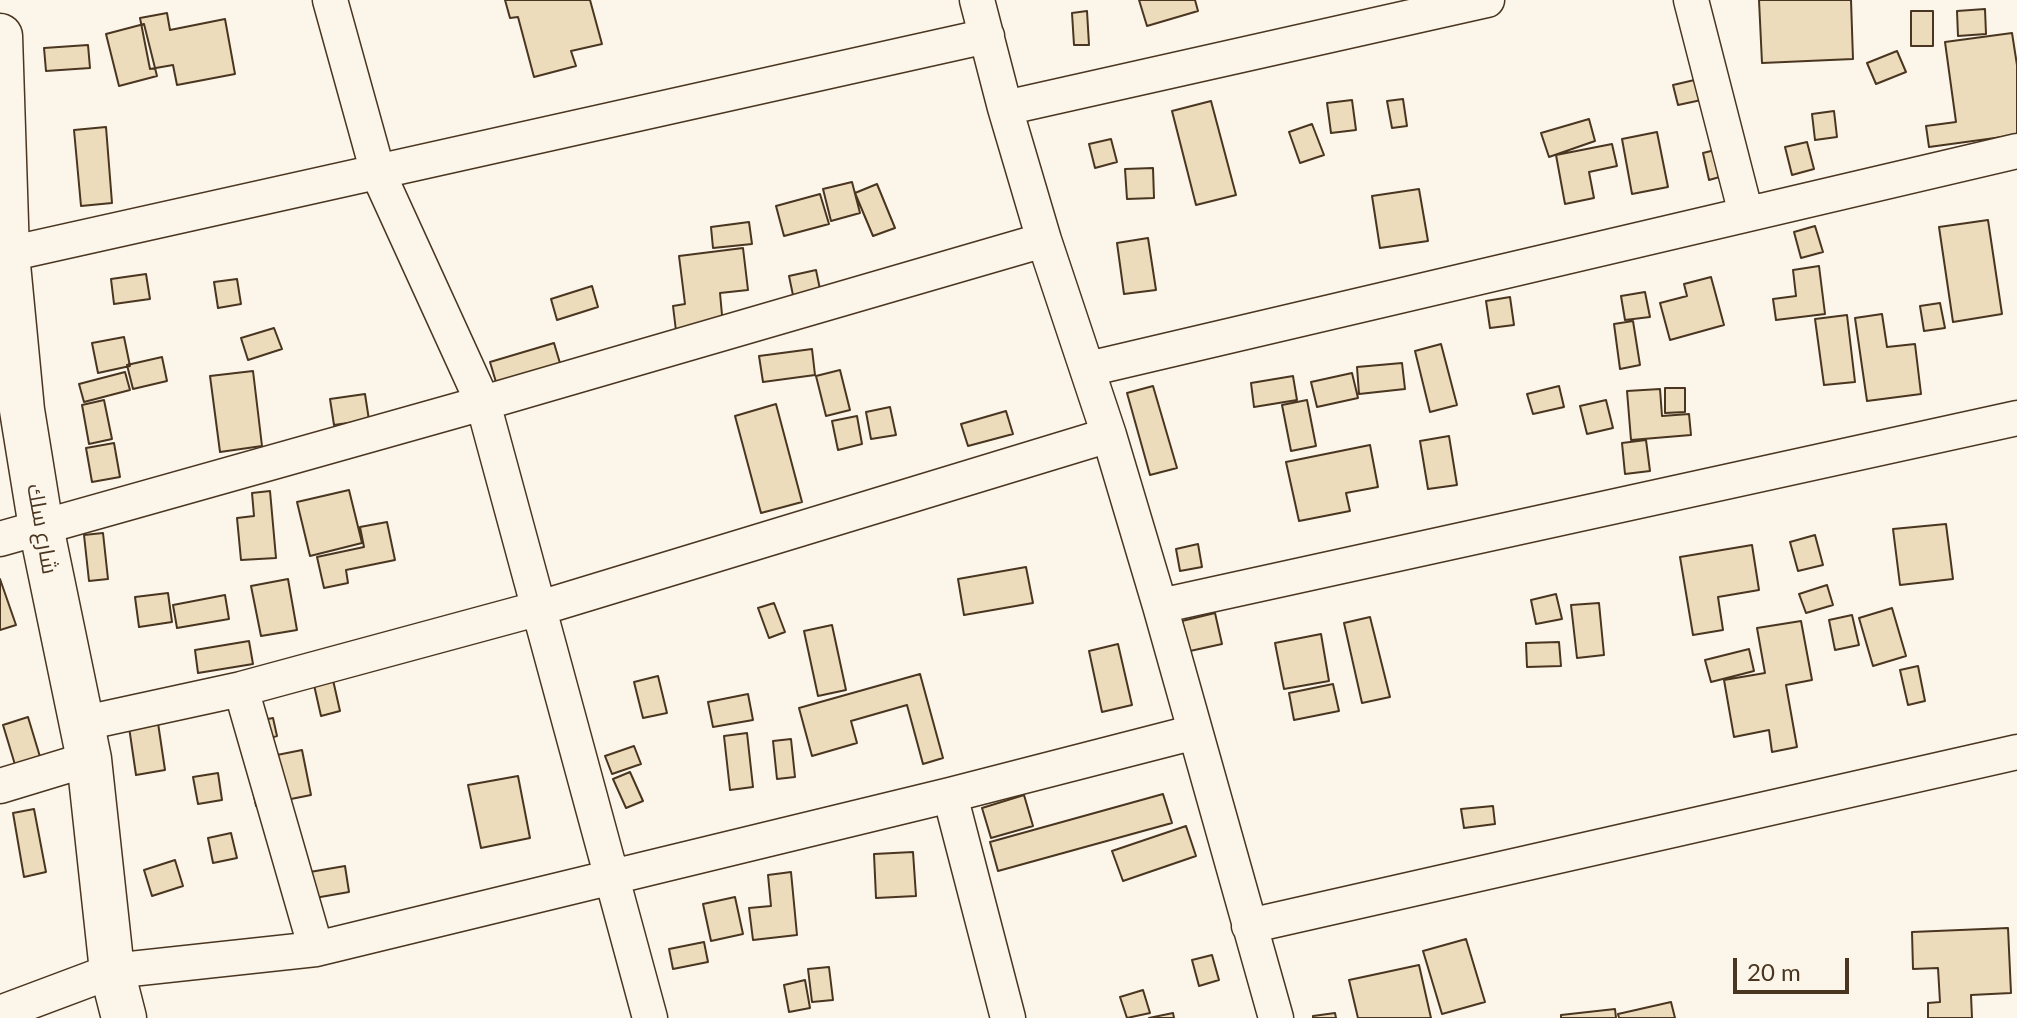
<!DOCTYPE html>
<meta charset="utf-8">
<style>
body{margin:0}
#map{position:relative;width:2017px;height:1018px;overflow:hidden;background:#fbf6e9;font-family:Lato,sans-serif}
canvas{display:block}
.scale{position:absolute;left:1733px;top:958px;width:116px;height:36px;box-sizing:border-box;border:4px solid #4a3520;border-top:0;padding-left:10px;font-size:24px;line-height:28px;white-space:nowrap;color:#4a3520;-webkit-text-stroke:6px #fbf6e9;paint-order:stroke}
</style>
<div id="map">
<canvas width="2017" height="1018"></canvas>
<div class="scale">20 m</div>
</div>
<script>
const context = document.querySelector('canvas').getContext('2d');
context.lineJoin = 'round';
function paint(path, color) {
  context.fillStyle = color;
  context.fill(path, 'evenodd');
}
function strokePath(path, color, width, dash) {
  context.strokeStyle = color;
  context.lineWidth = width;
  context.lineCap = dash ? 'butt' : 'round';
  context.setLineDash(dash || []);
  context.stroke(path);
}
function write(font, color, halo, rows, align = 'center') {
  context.font = font + ' Lato,Cairo,sans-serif';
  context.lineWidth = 6;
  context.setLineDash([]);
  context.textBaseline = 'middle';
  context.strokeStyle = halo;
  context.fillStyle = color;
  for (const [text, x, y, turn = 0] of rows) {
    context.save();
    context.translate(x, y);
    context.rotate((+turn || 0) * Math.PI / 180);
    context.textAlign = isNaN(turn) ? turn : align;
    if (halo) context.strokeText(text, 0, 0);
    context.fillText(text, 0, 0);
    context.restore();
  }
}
const building = new Path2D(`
 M505 0H590L602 44 571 51 576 66 534 77 518 17 510 18Z
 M1139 0H1195L1198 11 1147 26Z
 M1759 0H1851L1853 59 1762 63Z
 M1985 9 1986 34 1958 36 1957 11Z
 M1087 11 1089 45H1074L1072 13Z
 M1911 11H1933V46H1911Z
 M167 13 170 30 225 19 235 74 177 85 173 65 150 69 140 18Z
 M144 24 157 76 119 86 106 34Z
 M2012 33 2017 65V135L1929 147 1926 126 1956 122 1945 42Z
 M88 45 90 68 46 71 44 48Z
 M1897 51 1906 72 1876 84 1867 63Z
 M1716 75 1720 96 1678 105 1673 85Z
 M1403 99 1407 126 1392 128 1387 101Z
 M1352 100 1356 130 1331 133 1327 103Z
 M1211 101 1236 195 1196 205 1172 111Z
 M1834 111 1837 137 1815 140 1812 114Z
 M1589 119 1595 141 1549 157 1541 133Z
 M1312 124 1324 155 1300 163 1289 132Z
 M106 127 112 203 81 206 74 130Z
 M1657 132 1668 187 1632 194 1622 139Z
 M1111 139 1117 162 1095 168 1089 144Z
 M1807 142 1814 169 1792 175 1785 147Z
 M1612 144 1617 166 1589 172 1594 198 1565 204 1556 155Z
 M1727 147 1734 173 1709 180 1703 153Z
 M1153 168 1154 198 1127 199 1125 169Z
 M852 182 860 213 831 221 823 189Z
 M877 184 895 228 873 236 855 193Z
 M1419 189 1428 241 1380 248 1372 196Z
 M820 194 829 224 784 236 776 206Z
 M1988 220 2002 314 1953 322 1939 227Z
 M749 222 752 244 713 248 711 227Z
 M1815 226 1823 252 1801 258 1794 232Z
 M1148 238 1156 290 1124 294 1117 243Z
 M743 248 748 290 720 293 723 326 676 331 673 306 685 304 679 256Z
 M1819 266 1825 314 1776 320 1773 299 1796 296 1793 270Z
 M816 270 821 294 794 300 789 276Z
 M146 274 150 299 114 304 111 279Z
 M1711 277 1724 325 1670 340 1660 303 1687 296 1684 284Z
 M237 279 241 304 218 308 214 282Z
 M592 286 598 307 557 320 551 299Z
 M1645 292 1650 317 1625 320 1621 296Z
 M1510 297 1514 325 1490 328 1486 301Z
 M1940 303 1945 328 1924 331 1920 306Z
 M1882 314 1887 347 1915 344 1921 394 1867 401 1855 318Z
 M1847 315 1855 382 1824 385 1815 319Z
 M1633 321 1640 365 1620 369 1614 324Z
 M274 328 282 349 248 360 241 338Z
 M124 337 130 366 98 373 92 343Z
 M554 343 565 380 501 399 490 362Z
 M1441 344 1457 405 1430 412 1415 351Z
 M812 349 815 375 763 382 759 356Z
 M162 357 167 381 133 389 127 365Z
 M1402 363 1405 389 1359 394 1357 367Z
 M840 370 850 410 826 416 816 376Z
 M253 371 262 446 220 452 210 376Z
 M125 372 130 390 84 402 79 384Z
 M1352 373 1358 398 1317 407 1311 382Z
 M1293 376 1297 400 1254 407 1251 383Z
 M1153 386 1177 468 1150 475 1127 393Z
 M1559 386 1564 407 1533 414 1527 394Z
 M1665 388H1685V412L1665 413Z
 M1660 389 1662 416 1689 414 1691 435 1631 440 1627 391Z
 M365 394 369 420 334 425 330 399Z
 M104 400 112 439 89 444 82 405Z
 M1307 400 1316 446 1291 451 1282 405Z
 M1606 400 1613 428 1587 434 1580 406Z
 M776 404 802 502 761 513 735 416Z
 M890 407 896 435 871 439 866 412Z
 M1006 411 1013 434 968 446 961 424Z
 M857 416 862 444 838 450 832 421Z
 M1449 436 1457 485 1428 489 1420 441Z
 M1646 440 1650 471 1625 474 1622 443Z
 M114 443 120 477 92 482 86 448Z
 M1370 445 1378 487 1346 493 1350 511 1299 521 1286 462Z
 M349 490 362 543 310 556 297 502Z
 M270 491 276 558 241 560 237 518 254 516 252 493Z
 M387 522 395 560 346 570 348 583 324 588 317 557 364 547 360 527Z
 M1946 524 1953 579 1900 585 1893 529Z
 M103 533 108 579 89 581 84 535Z
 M1815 535 1823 565 1798 571 1790 542Z
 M1198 544 1202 567 1180 571 1176 549Z
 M1752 545 1759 590 1718 597 1723 630 1693 635 1680 557Z
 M1026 567 1033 603 964 615 958 579Z
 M0 579 16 625 0 630Z
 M288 579 297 630 261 636 251 586Z
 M1827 585 1833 605 1806 613 1799 594Z
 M168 593 172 622 139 627 135 597Z
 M1556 594 1562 619 1536 624 1531 600Z
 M225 595 229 619 177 628 173 605Z
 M774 603 785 632 769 638 758 608Z
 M1599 603 1604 655 1577 658 1571 605Z
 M1892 608 1906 656 1873 666 1859 618Z
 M1215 613 1222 644 1190 651 1182 621Z
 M1852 615 1859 645 1835 650 1829 620Z
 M1370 617 1390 697 1362 703 1344 623Z
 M1801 621 1812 680 1786 685 1797 747 1772 752 1769 730 1734 737 1724 680 1765 673 1757 628Z
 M832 625 846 690 818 696 804 631Z
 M1321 634 1329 681 1284 689 1275 643Z
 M249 641 253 664 198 673 195 650Z
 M1559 642 1561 666 1527 667 1526 643Z
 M1118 644 1132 705 1102 712 1089 651Z
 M1749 649 1754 671 1711 682 1705 660Z
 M1918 666 1925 701 1908 705 1900 670Z
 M920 674 943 758 923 764 907 705 851 721 857 743 812 756 799 708Z
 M658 676 667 713 643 718 634 682Z
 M333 680 340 711 321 716 314 685Z
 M1333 684 1339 711 1294 720 1289 693Z
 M748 694 753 720 713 727 708 702Z
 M28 717 41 760 16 768 3 725Z
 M273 718 277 736 252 743 247 723Z
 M158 723 165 770 136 775 129 727Z
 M747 733 753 787 730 790 724 736Z
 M791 739 795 777 777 779 773 741Z
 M634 746 641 764 612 774 605 756Z
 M302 750 311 795 256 806 247 761Z
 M630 772 643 801 626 808 613 779Z
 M218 773 222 800 198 804 193 777Z
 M518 776 530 838 481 848 468 785Z
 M1163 794 1172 823 998 871 990 842Z
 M1024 795 1033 826 991 838 982 808Z
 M1493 806 1495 824 1464 828 1461 809Z
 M34 809 46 872 24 877 13 813Z
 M1186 826 1196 856 1123 881 1112 851Z
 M231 833 237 858 213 863 208 838Z
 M913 852 916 896 876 898 874 854Z
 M175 860 183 886 152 896 144 870Z
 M345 866 349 892 309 899 304 873Z
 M791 872 797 935 753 940 749 908 771 906 768 875Z
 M735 897 743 934 711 941 703 904Z
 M2008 928 2011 993 1971 995 1972 1018H1928V1003L1940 1002 1938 968 1913 969 1912 932Z
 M1466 939 1485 1002 1442 1014 1423 951Z
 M704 942 708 962 673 969 669 949Z
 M1212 955 1219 980 1199 986 1192 960Z
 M1419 965 1431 1018H1358L1349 980Z
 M829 967 833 1000 812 1002 808 969Z
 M805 980 810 1008 789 1012 784 985Z
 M1143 990 1150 1013 1127 1018 1120 997Z
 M1671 1002 1675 1018H1619L1618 1014Z
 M1615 1009 1616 1018H1561V1015Z
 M1173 1013 1174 1018H1149Z
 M1335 1013 1336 1018H1313V1016Z`);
const minor = new Path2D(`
 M330 0 378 173 483 403 650 1018
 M977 0 1005 108 1044 240 1109 435 1160 606 1276 1018
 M1691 0 1746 214
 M1005 108 1487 0
 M0 256 987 36
 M1088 369 2017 151
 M0 539 483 403 1044 240
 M1160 606 2017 418
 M241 689 316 949
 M80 724 241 689 540 608 1109 435
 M0 786 89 759
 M950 795 1008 1018
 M1249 926 2017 752
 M0 1013 112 971 316 949 950 795 1195 732`);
const tertiary = new Path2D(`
 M0 36 7 254 22 410 41 527 89 759 112 971 124 1018`);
const streetNames = [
 ["شارع سلك",42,529,80]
];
paint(building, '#ecdcbc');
strokePath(building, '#4a3520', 2);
strokePath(minor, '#4a3520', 37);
strokePath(tertiary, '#4a3520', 47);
strokePath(minor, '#fbf6e9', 34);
strokePath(tertiary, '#fbf6e9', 44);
write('22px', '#4a3520', '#fbf6e9', streetNames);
</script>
